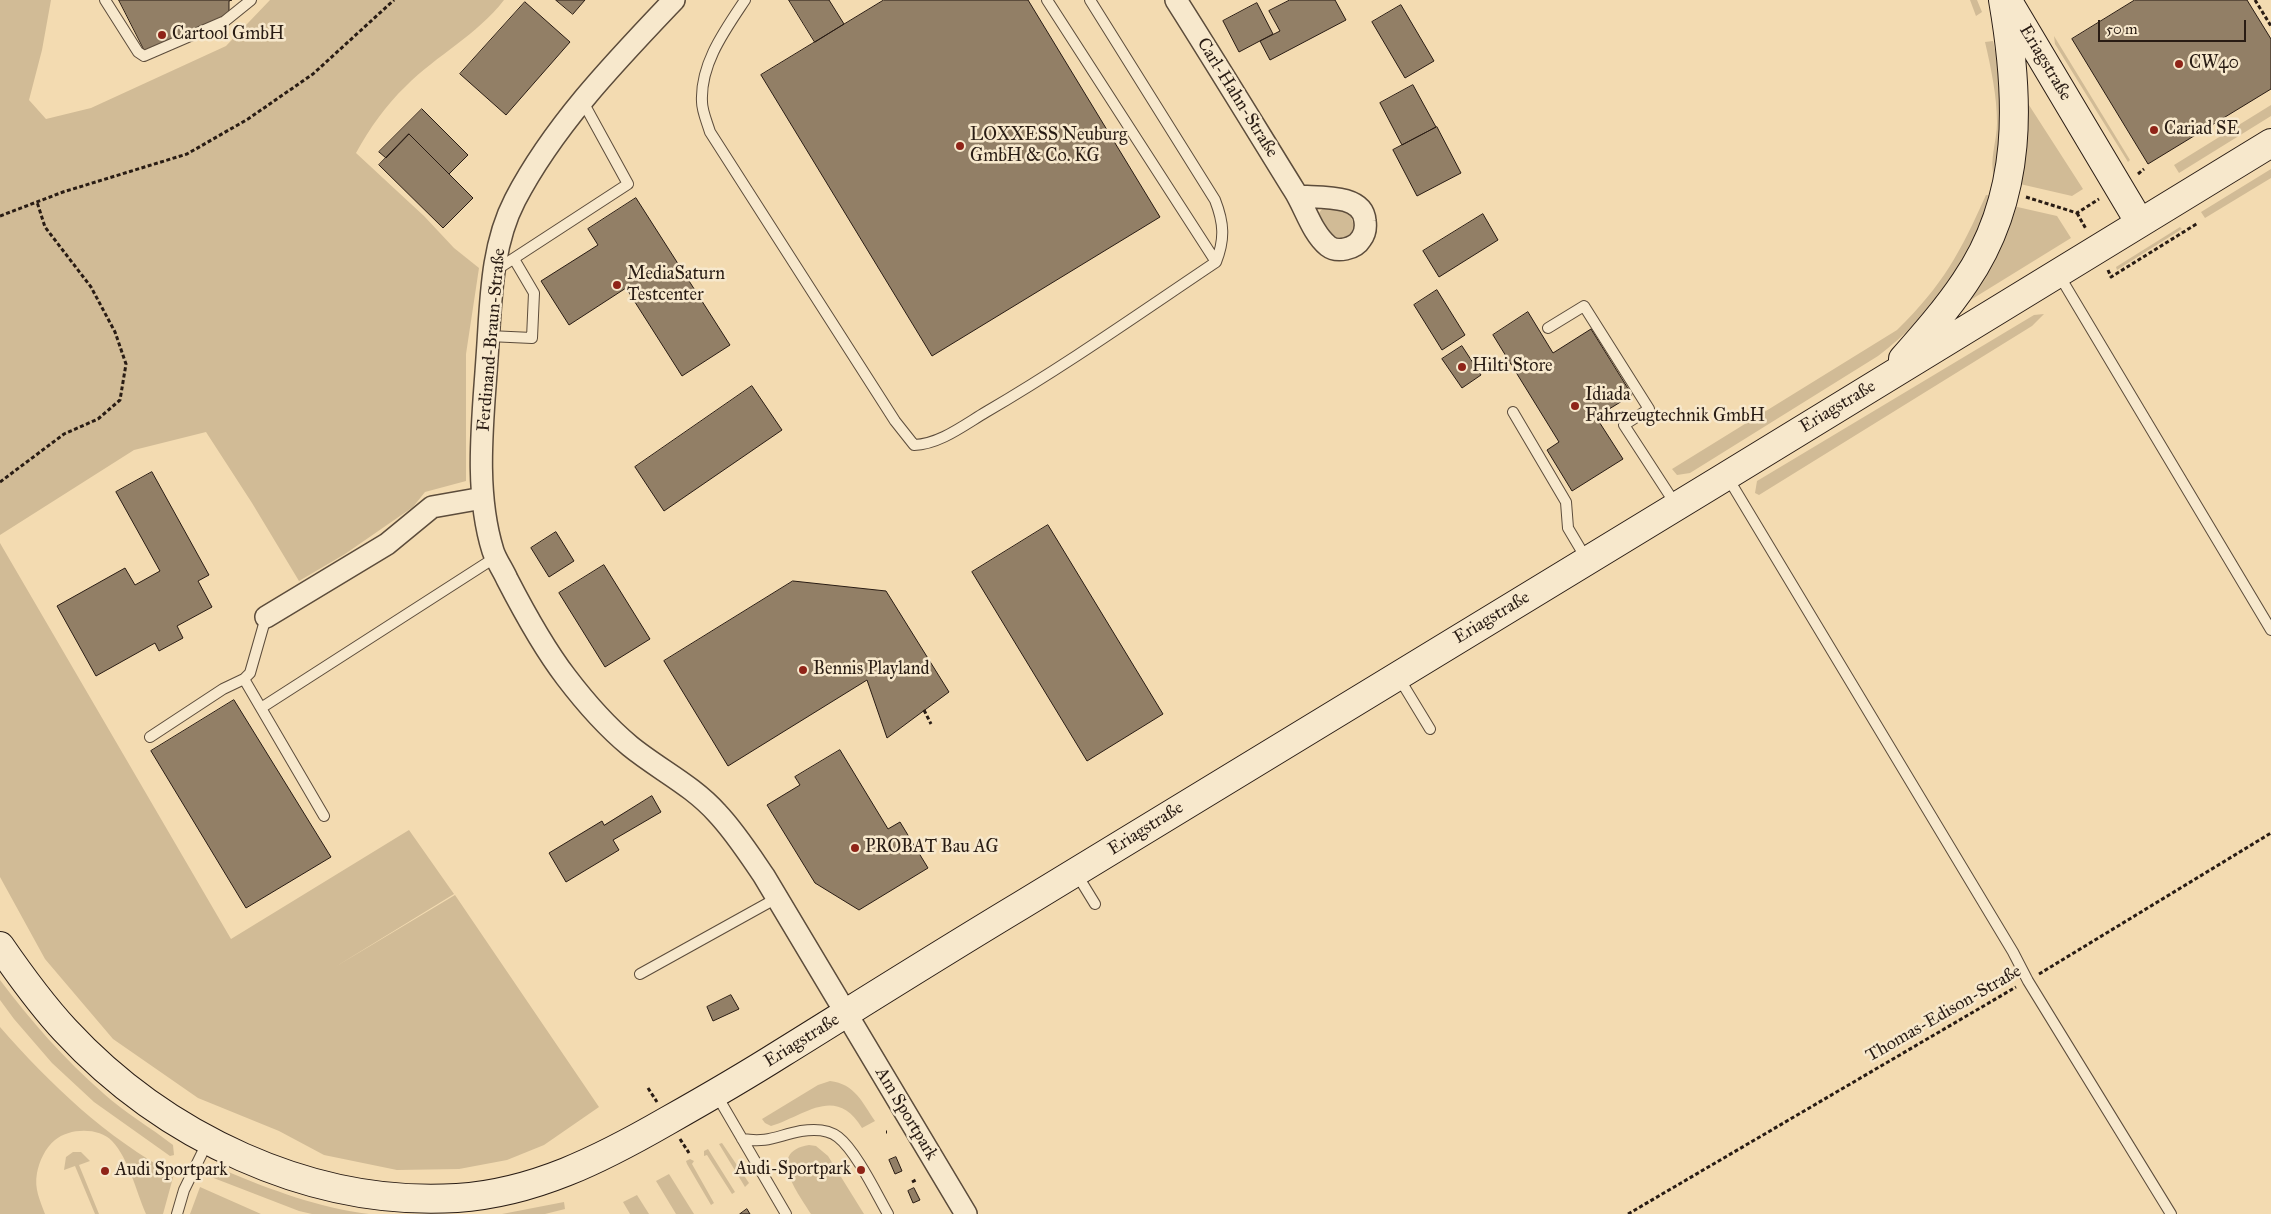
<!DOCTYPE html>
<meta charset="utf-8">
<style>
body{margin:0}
#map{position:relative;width:2271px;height:1214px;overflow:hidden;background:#f3dbb1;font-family:"IM FELL Great Primer",serif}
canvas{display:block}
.scale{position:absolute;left:2098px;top:20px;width:148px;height:22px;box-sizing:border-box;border:2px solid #291c14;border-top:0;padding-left:6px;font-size:15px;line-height:18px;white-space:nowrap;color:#291c14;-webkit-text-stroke:4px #f7e8cc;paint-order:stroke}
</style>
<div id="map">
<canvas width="2271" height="1214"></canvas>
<div class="scale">50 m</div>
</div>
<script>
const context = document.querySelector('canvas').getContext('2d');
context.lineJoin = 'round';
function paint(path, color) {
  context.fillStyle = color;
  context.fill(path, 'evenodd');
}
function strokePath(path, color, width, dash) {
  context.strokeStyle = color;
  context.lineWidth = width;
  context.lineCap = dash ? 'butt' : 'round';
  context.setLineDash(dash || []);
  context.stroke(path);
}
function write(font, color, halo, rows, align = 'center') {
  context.font = font + ' "IM FELL Great Primer",serif';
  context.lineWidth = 5;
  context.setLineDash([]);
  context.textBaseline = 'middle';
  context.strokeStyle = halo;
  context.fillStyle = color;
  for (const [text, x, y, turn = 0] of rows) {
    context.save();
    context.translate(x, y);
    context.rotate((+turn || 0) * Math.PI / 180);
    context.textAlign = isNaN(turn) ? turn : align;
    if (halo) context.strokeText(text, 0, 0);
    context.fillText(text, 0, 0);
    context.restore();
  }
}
const green = new Path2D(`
 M0 0H51L42 50 29 100 46 119 91 108 226 46 270 0H504C477 35 437 55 406 86 385 106 370 128 356 153L424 216 454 248 479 268 466 354V481L425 492 413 507 345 554 299 581 252 503 206 432 134 450 0 535Z
 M1970 0H1977L1982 12 1976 16Z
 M2054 36 2130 160 2128 162 2055 44Z
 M1993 41 2004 92 1997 177H1994C1989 160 1997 141 1997 123 1997 96 1991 68 1985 42Z
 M2027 102 2083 189 2072 196 2020 184 2027 140Z
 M2271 105V116L2179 173 2174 165Z
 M2271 169V178L2205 218 2201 212Z
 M1986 195 1994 196C1972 260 1932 315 1878 356L1690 473 1677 475 1672 469 1897 330C1943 285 1960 253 1986 195Z
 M2013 206 2057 216 2071 238 1964 304Z
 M1322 209H1339L1350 214 1354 226 1351 234 1340 239 1331 235 1319 213Z
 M2180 227 2182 229 2117 270 2116 267Z
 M2044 314 2032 326 1759 495 1755 493 1757 481 2034 315Z
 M0 543 231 939 409 830 454 894 335 967 455 895 599 1107 544 1145 507 1160 459 1169 397 1170 324 1155 279 1131 198 1098 113 1039 45 959 0 877Z
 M0 980C31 1021 64 1059 103 1093 125 1113 150 1127 173 1145L174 1155 170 1156 94 1102 52 1063 14 1019 0 1000Z
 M0 1027C50 1084 106 1138 174 1174L163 1214H146C136 1191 129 1159 112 1141 99 1127 69 1128 55 1140 45 1148 39 1162 37 1173 34 1189 40 1200 45 1214H0Z
 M830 1081C855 1084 862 1102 875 1121L862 1128C836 1084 804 1116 771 1126L765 1123 762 1119 818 1085Z
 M722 1143 749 1183 745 1187 719 1144Z
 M809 1145 816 1146 828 1156 864 1214H811C799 1194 765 1152 809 1145Z
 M708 1149 735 1192 732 1194 707 1155 704 1156V1151Z
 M73 1152H81L90 1161 79 1165 99 1214H95L75 1166 64 1170 66 1157Z
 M690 1159 694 1161 692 1164 714 1203 711 1205 687 1164 686 1161Z
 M226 1171C271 1190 320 1208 369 1214H312L299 1211 211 1177 212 1174Z
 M669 1174 694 1214H676L656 1181Z
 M200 1187 261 1214H190Z
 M637 1195 649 1214H630L623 1202Z
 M564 1202 565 1209 545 1214H502Z`);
const building = new Path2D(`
 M119 0H232L229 1V16L146 53Z
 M556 0H585L573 14Z
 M789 0H829L844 24 815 42Z
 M884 0H1028L1160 217 932 356 761 75Z
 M1290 0H1335L1346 20 1270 60 1260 41 1280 31 1269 11Z
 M2135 0H2247L2271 39V89L2148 164 2072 39Z
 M525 2 570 42 506 115 460 74Z
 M1257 3 1273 34 1239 52 1223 21Z
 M1401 5 1434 61 1405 78 1372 22Z
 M1413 85 1436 127 1402 145 1380 103Z
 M422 109 468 155 449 174 409 134 386 158 379 152Z
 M1437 127 1461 173 1417 196 1393 150Z
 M409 134 473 198 443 228 379 165Z
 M636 198 730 345 682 376 626 288 569 325 541 281 598 245 588 229Z
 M1483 214 1498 240 1439 277 1423 251Z
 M1437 290 1465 335 1442 350 1414 305Z
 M1528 312 1553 353 1591 329 1632 395 1596 417 1623 459 1572 491 1547 450 1559 442 1493 335Z
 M1462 346 1481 375 1462 388 1442 359Z
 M752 386 782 430 664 511 635 467Z
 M152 472 209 575 198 581 212 607 177 626 183 638 159 651 155 643 96 676 57 606 125 568 135 585 160 571 116 492Z
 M1048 525 1163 714 1087 761 972 572Z
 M556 532 574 561 549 577 531 548Z
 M604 565 650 639 605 667 559 593Z
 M793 581 886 591 949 692 887 738 867 680 728 766 664 661Z
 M234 700 331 857 246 908 151 751Z
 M840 750 888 829 900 822 928 868 859 910 815 883 767 805 800 785 795 777Z
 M652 796 661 812 613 840 619 850 566 882 549 853 602 821 604 825Z
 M731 995 739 1009 713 1021 707 1007Z
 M896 1157 902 1171 895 1174 889 1160Z
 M914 1188 920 1200 913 1203 908 1191Z
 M747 1209 750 1214H740Z`);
const path = new Path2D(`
 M2255 0 2271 26
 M2138 174 2144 169
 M2026 197 2077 213 2099 199
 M2077 213 2086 229
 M0 216 63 192 187 154 248 119 313 74 394 0
 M2108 270 2111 277 2198 223
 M0 482 64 434 98 419 120 400 126 364 115 332 91 287 45 227 37 202
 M924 710 931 724
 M2039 974 2271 833
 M648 1088 657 1102
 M886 1132H887
 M680 1139 689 1153
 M912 1182 916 1180
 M1628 1214 2016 987`);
const lane = new Path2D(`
 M105 0 138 52 144 56 225 21 251 0
 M745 0C725 30 700 64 702 102 702 111 707 122 710 132L895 421 914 445C940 444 964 425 986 412 1065 366 1140 313 1216 262 1225 239 1224 223 1215 200L1090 0
 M1047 0 1216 262
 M496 270 628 184 583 102
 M2059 275 2271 630
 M1548 328 1584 306 1649 409 1624 425 1676 505
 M489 336 532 338 534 293 514 259
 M1513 412 1566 502 1568 528 1587 560
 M1728 478 2013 952 2028 981 2171 1214
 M266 617 250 673 244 679 324 816
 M1399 678 1430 729
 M261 708 496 557
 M150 737 223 689 244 679
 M1076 873 1095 904
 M640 974 777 898
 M716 1094 786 1214
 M742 1139C769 1143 776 1136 801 1131 814 1129 828 1129 838 1137 856 1151 876 1193 888 1214
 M177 1214 184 1190 208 1141`);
const street = new Path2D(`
 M674 0C616 61 554 125 515 200 490 248 491 306 487 358 483 420 474 490 493 551 496 560 503 570 507 579 524 612 543 647 566 677 585 702 606 726 630 746 658 769 692 785 717 813 735 832 749 854 764 876L966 1214
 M1176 0C1216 63 1255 127 1294 190 1305 207 1312 233 1328 246 1337 253 1355 249 1361 239 1365 234 1366 228 1365 221 1363 193 1318 198 1298 196
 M266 617 387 544 432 507 483 498`);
const secondary = new Path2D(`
 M2009 3 2140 223
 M1903 359C1925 334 1947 309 1965 282 2024 196 2020 98 2003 0
 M0 946C20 975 41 1004 65 1030 163 1136 310 1207 457 1198 534 1193 601 1159 667 1121 706 1099 744 1077 782 1053 861 1004 940 954 1020 906 1438 654 1854 397 2271 143`);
const markers = [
 [162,35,5,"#8f2418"],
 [2179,64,5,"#8f2418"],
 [2154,130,5,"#8f2418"],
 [960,146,5,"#8f2418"],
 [617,285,5,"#8f2418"],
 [1462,367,5,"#8f2418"],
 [1575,406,5,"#8f2418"],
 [803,670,5,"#8f2418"],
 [855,848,5,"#8f2418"],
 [861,1170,5,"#8f2418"],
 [105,1171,5,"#8f2418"]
];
const poiNames = [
 ["Cartool GmbH",172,35],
 ["CW40",2189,64],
 ["Cariad SE",2164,130],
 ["LOXXESS Neuburg",970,136],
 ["GmbH & Co. KG",970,157],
 ["MediaSaturn",627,275],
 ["Testcenter",627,296],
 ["Hilti Store",1472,367],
 ["Idiada",1585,396],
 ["Fahrzeugtechnik GmbH",1585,417],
 ["Bennis Playland",813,670],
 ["PROBAT Bau AG",865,848],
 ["Audi-Sportpark",851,1170,"right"],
 ["Audi Sportpark",115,1171]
];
const streetNames = [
 ["Eriagstraße",2045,63,59],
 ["Carl-Hahn-Straße",1237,98,58],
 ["Ferdinand-Braun-Straße",492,340,-85],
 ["Eriagstraße",1838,407,-31],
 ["Eriagstraße",1492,618,-31],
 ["Eriagstraße",1146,829,-32],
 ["Thomas-Edison-Straße",1944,1014,-30],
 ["Eriagstraße",802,1041,-32],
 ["Am Sportpark",906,1114,59]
];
paint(green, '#d1bb96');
paint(building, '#927f66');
strokePath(building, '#291c14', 1);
strokePath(lane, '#5c4c3b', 12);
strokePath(street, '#5c4c3b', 24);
strokePath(secondary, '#291c14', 30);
strokePath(path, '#291c14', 3, [4, 2.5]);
strokePath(lane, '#f7e8cc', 10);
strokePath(street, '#f7e8cc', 21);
strokePath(secondary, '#f7e8cc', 28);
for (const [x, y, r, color] of markers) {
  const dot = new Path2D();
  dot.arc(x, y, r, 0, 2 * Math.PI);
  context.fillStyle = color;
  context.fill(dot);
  strokePath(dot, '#f7e8cc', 2);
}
write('18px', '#291c14', '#f7e8cc', poiNames, 'left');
write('18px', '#291c14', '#f7e8cc', streetNames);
</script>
